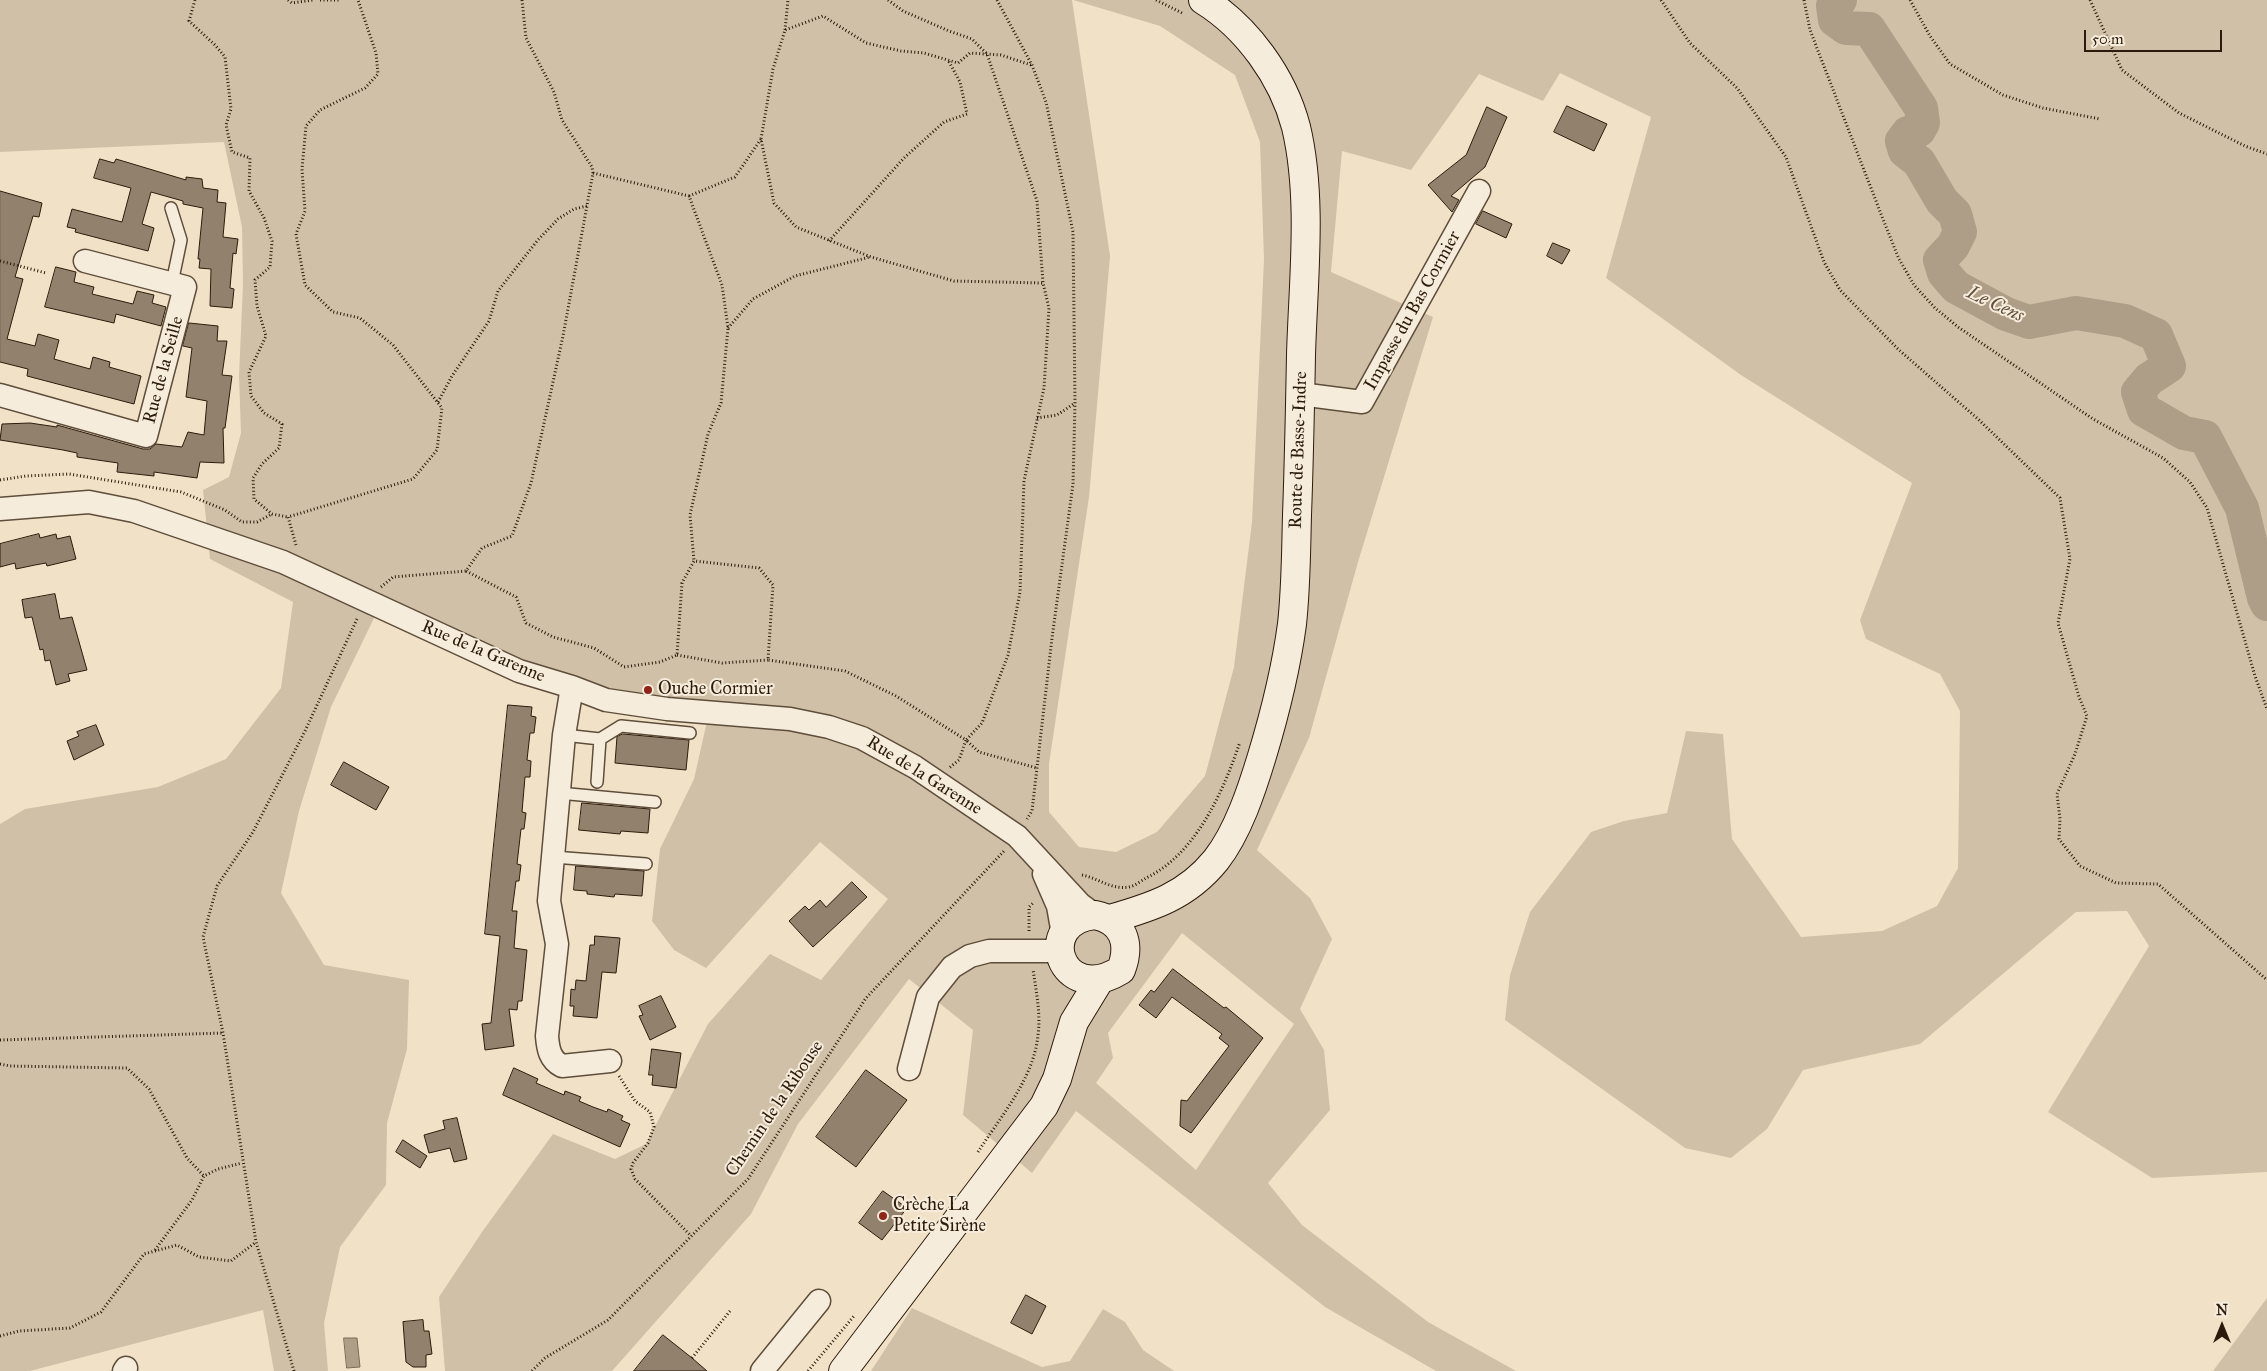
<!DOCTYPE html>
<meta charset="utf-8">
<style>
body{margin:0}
#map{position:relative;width:2267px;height:1371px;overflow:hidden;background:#f1e2c7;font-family:"IM FELL Great Primer",serif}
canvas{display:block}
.north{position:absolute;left:2197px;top:1301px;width:50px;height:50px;-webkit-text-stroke:4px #f6ecdb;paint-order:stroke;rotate:0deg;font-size:14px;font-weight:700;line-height:20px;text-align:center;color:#2c1b0b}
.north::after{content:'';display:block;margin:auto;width:18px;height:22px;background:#2c1b0b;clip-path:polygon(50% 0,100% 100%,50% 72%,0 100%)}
.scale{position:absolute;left:2084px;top:30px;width:138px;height:22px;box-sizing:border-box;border:2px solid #2c1b0b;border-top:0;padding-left:6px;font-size:15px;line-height:18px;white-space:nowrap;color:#2c1b0b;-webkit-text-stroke:4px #f6ecdb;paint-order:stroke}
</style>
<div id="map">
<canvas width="2267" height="1371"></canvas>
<div class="north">N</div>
<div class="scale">50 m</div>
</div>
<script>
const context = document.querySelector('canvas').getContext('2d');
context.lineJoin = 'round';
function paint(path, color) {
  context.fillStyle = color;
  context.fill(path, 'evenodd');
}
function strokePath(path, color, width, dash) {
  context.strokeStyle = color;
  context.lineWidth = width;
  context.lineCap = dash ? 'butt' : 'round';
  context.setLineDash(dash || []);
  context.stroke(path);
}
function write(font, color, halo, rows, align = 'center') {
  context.font = font + ' "IM FELL Great Primer",serif';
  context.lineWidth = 4;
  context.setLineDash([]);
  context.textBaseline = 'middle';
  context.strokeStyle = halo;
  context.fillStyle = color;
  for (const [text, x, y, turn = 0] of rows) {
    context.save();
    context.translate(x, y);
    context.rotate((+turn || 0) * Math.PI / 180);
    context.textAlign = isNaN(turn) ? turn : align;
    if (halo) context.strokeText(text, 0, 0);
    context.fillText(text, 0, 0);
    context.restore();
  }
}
const green = new Path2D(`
 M0 0H1072L1110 256 1089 497 1049 764V812L1079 847 1116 852 1157 832 1205 776 1234 667 1252 522 1264 259 1260 142 1235 75 1160 26 1073 0H2267V1172L2152 1178 2048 1112 2149 946 2127 911 2076 912 1920 1044 1803 1070 1767 1129 1731 1158 1685 1148 1505 1020 1510 975 1530 912 1591 832 1624 821 1667 813 1686 731 1723 734 1732 839 1801 937 1882 931 1937 906 1958 868 1960 711 1940 674 1866 639 1860 620 1912 483 1741 375 1606 278 1651 117 1560 73 1543 101 1479 74 1411 170 1342 151 1331 272 1433 317 1358 562 1309 738 1257 850 1310 898 1332 939 1300 1009 1324 1050 1330 1110 1268 1183 1302 1225 1428 1322 1516 1371H1436L1325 1307 1076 1111 1032 1173 963 1115 973 1030 909 979 798 1124 751 1214 612 1371H445L439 1297 482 1232 553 1134 615 1159 646 1144 708 1024 770 954 821 980 888 899 820 842 706 968 674 950 652 921 660 849 694 779 710 708 571 685 375 616 331 707 299 811 281 893 324 965 409 980 407 1049 387 1123 386 1185 340 1247 324 1323 328 1371H274L263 1310 30 1371H0V824L25 809 158 787 226 759 281 688 293 602 210 559 203 490 229 477 241 433 239 376 243 284 242 227 224 142 0 152ZM1182 933 1294 1024 1196 1170 1096 1083 1113 1058 1108 1033Z
 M2267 1298V1371H2213Z
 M912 1308 1042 1367 1070 1361 1103 1309 1125 1322 1143 1350 1174 1371H871Z`);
const water = new Path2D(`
 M344 1338H357L360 1367 347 1368Z`);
const river = new Path2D(`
 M1840 0 1833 6 1835 20 1846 28 1869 29 1921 108 1923 123 1919 130 1908 133 1902 141 1905 151 1919 162 1942 201 1955 214 1960 232 1953 246 1940 260 1944 273 1956 287 2006 314 2029 322 2076 313 2125 321 2156 335 2169 366 2149 379 2138 392 2144 410 2184 433 2205 437 2242 508 2264 598 2267 604`);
const building = new Path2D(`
 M1567 106 1607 124 1594 151 1554 132Z
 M1487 107 1507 117 1485 167 1451 196 1459 200 1452 212 1428 185 1466 155Z
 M100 159 114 163 116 159 186 180V177L202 179 203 188 218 190 217 202 226 203 223 237 238 239 236 254 233 253 230 288 234 289 232 308 210 306 211 269 199 268 200 259H198L203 208 183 204V201L151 192 142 224 154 228 148 251 75 232 76 229 67 227 72 209 122 222 131 188 94 178Z
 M0 191 42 203 39 217 33 216 15 277 23 279 7 339 35 346 38 334 59 340 54 359 90 369 93 357 110 362 109 367 141 376 134 404 27 376 28 369 0 362Z
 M1483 211 1512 224 1506 238 1476 224Z
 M1553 243 1570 250 1562 264 1547 256Z
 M56 267 76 272 74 282 94 287 92 294 133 304 137 291 154 295 152 303 166 307 161 326 116 314 114 323 45 307Z
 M189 323 218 326 217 341H227L222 375 232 376 225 428H223L224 463 200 462 197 478 154 472V476L117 472 118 463 77 457V453L63 450 0 440 2 424 30 423 57 427V425L143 449H150L156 444 182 447 188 432 204 435 207 401 186 397 192 348 183 346Z
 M39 534 40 538 56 534 57 539 70 536 76 559 47 566 46 563 35 565 16 569 15 563 0 567V544Z
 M55 594 60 619 72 617 87 670 68 674 70 681 56 685 50 660 45 661 43 649 40 650 32 617 25 618 22 600Z
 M508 705 532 707 531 716 536 717 534 733H530L527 760 531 761 530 777H525L522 812 526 813 524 829H521L517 864 521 865 519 881H516L512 911H517L514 948 527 950 522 1001H518L517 1010 509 1009 514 1046 485 1050 482 1024 491 1023 500 936 485 934Z
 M96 725 104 745 74 760 67 741 79 736 77 732Z
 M623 734 689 740 686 770 615 763 617 737Z
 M344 762 389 787 376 810 331 785Z
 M582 803 650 809 648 833 621 831 620 834 579 830Z
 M576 866 644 871 642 896 615 894 614 897 587 894V891L574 890Z
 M852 882 867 897 813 947 789 921 805 906 809 910 820 900 826 907Z
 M595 936 620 938 616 973 602 972 597 1018 573 1016 574 1006H570L571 989 575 990 576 980 586 981 590 945H594Z
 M1173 969 1224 1008 1226 1007 1263 1038 1191 1133 1180 1126 1181 1100 1187 1101 1229 1046 1219 1038 1222 1034 1172 997 1156 1018 1139 1005 1151 990 1154 992Z
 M661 996 676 1027 650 1040 639 1016 643 1015 639 1006Z
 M652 1049 681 1053 676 1088 652 1085 653 1075H649Z
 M514 1068 538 1079 536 1083 564 1095 565 1091 581 1097 579 1101 593 1107 607 1112 608 1109 623 1116 621 1120 630 1124 620 1147 503 1095Z
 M866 1070 907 1100 856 1167 816 1137Z
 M457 1118 467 1159 454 1162 450 1148 429 1153 424 1135 445 1129 443 1121Z
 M403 1140 427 1156 420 1168 396 1152Z
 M883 1191 907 1208 882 1240 859 1223Z
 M1026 1295 1046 1306 1032 1334 1011 1323Z
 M423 1320 424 1331H429L432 1354 426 1355V1367H413L406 1362 403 1322Z
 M663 1335 692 1358 707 1371H634Z`);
const path = new Path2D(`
 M195 0 189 21 215 45 225 57 231 109 226 125 232 152 250 158 249 191 264 218 272 241 270 267 255 280 257 306 266 336 249 372 251 396 264 413 282 424 279 448 262 464 253 478 254 499 272 514 288 517
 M288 0 292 3 313 0
 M320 0H341
 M522 0 526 38 554 92 562 120 592 167 593 173 563 336 531 483 512 536 482 548 466 571 516 597 526 623 553 637 594 648 624 667 660 662 677 655 682 583 694 561 759 568 773 585 768 660 845 671 896 696 966 740 959 760 949 768
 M888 0 903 11 949 31 972 39 987 54 1037 201 1043 283
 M997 0 1032 65 1046 102 1073 232 1075 403 1073 484 1052 638 1032 811 1027 819
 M1156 0 1184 14
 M1661 0 1690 43 1737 88 1786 157 1824 262 1840 290 1899 350 1978 419 2060 498 2070 559 2058 623 2079 697 2087 716 2075 754 2057 794 2060 819 2059 839 2080 866 2116 883 2158 884 2267 980
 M1804 0 1810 30 1881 214 1899 259 1914 285 1935 308 1958 327 2093 419 2163 458 2190 482 2207 508 2255 676 2267 709
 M1910 0 1930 36 1950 64 2003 95 2043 108 2100 119
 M2090 0 2122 70 2179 113 2245 146 2267 154
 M785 30 788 0
 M1031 65 1001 55 970 53 958 63 924 53 901 51 866 43 823 16 785 30 773 69 761 139 774 203 796 227 871 257 954 281 1043 283 1049 308 1044 388 1024 481 1020 592 1008 655 982 723 966 740 979 752 1037 768
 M593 173 689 196 722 285 728 328 721 403 708 434 690 515 694 561
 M689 196 735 177 761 139
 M829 241 904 158 944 122 967 114 960 82 948 60
 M0 261 46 273
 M728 328 753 299 795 276 870 257
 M438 402 452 376 489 321 498 291 537 241 558 219 574 209 587 206
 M1037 418 1057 415 1075 403
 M0 480 26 476 69 474 181 492 225 510 242 522H257L272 514
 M296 545 288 517 413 479 437 450 442 408 393 345 360 318 333 312 305 285 296 234 305 211 302 169 306 126 320 110 365 88 378 74 376 53 358 0
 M381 587 393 577 466 571
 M677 655 722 663 768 660
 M1082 875C1098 878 1111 890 1129 887 1135 886 1141 881 1146 878 1196 854 1223 792 1240 742
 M1029 931V907L1034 902
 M0 1040 223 1033
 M0 1064 10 1066 127 1068 149 1089 187 1158 204 1176
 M619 1076 635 1101 650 1112 654 1127 648 1143 633 1163 631 1169 635 1179 691 1236
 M978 1152C1001 1116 1034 1078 1038 1035 1041 1014 1036 991 1033 969
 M155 1250 192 1200 204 1176 218 1169 242 1163
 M0 1336 19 1331 70 1328 101 1312 144 1254 177 1245 199 1257 231 1261 256 1242
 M692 1358 730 1311
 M294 1371 256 1242 223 1033 203 937 217 886 253 832 305 731 357 619
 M532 1371 545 1358 608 1320 748 1179 866 998 1005 850
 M808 1371 854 1316`);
const lane = new Path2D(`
 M171 208 181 240 172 283
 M564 735 600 739 597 782
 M600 739 621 726 690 733
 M559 793 655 802
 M553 857 646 864`);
const street = new Path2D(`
 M1300 394 1362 402 1479 191
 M0 395 146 436 185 287 85 261
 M0 509 89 502 134 511 283 562 519 671 572 687 606 700 667 709 790 719 829 727 862 738 915 767 1017 836 1080 904 1095 915
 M572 687 564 735 549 901 557 944 547 1036C548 1049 550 1060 562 1066L610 1061
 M1044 874 1058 906 1063 934
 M909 1069 928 997 952 967 970 956 989 951H1060
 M124 1371 126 1368
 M762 1371 819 1301`);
const secondary = new Path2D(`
 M1095 915C1124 921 1131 944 1121 970 1060 1008 1033 921 1095 915Z
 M1110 919C1152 907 1187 896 1216 860 1238 832 1252 789 1262 756 1275 713 1286 669 1292 624 1296 588 1296 552 1297 515 1299 462 1300 408 1301 355 1303 282 1313 198 1296 127 1283 77 1247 27 1203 0
 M843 1371 1044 1106 1057 1079 1074 1022 1099 981`);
const markers = [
 [648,690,5,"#8f2418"],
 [883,1216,5,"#8f2418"]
];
const streetNames = [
 ["Impasse du Bas Cormier",1413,311,-61],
 ["Rue de la Seille",164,370,-75],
 ["Route de Basse-Indre",1299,450,-88],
 ["Rue de la Garenne",483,652,23],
 ["Rue de la Garenne",924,776,32],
 ["Chemin de la Ribouse",775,1109,-56]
];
const poiNames = [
 ["Ouche Cormier",658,690],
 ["Crèche La",893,1206],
 ["Petite Sirène",893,1227]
];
const waterNames = [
 ["Le Cens",1995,305,25]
];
paint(green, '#d0c0a7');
paint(water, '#ae9e87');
strokePath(water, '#7a6a55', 1);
strokePath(river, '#ae9e87', 34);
paint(building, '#92826d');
strokePath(building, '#2c1b0b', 1);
strokePath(lane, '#5d4d3a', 14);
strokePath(street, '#5d4d3a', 25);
strokePath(secondary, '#2c1b0b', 30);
strokePath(path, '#2c1b0b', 3, [1, 2.5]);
strokePath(lane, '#f6ecdb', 11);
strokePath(street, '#f6ecdb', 22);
strokePath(secondary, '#f6ecdb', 28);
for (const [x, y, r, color] of markers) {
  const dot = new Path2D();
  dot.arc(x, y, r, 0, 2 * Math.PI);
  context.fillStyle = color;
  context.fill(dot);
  strokePath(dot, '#f6ecdb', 2);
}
write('18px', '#2c1b0b', '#f6ecdb', streetNames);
write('18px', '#2c1b0b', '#f6ecdb', poiNames, 'left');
write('italic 19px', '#604f3d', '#f6ecdb', waterNames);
</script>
